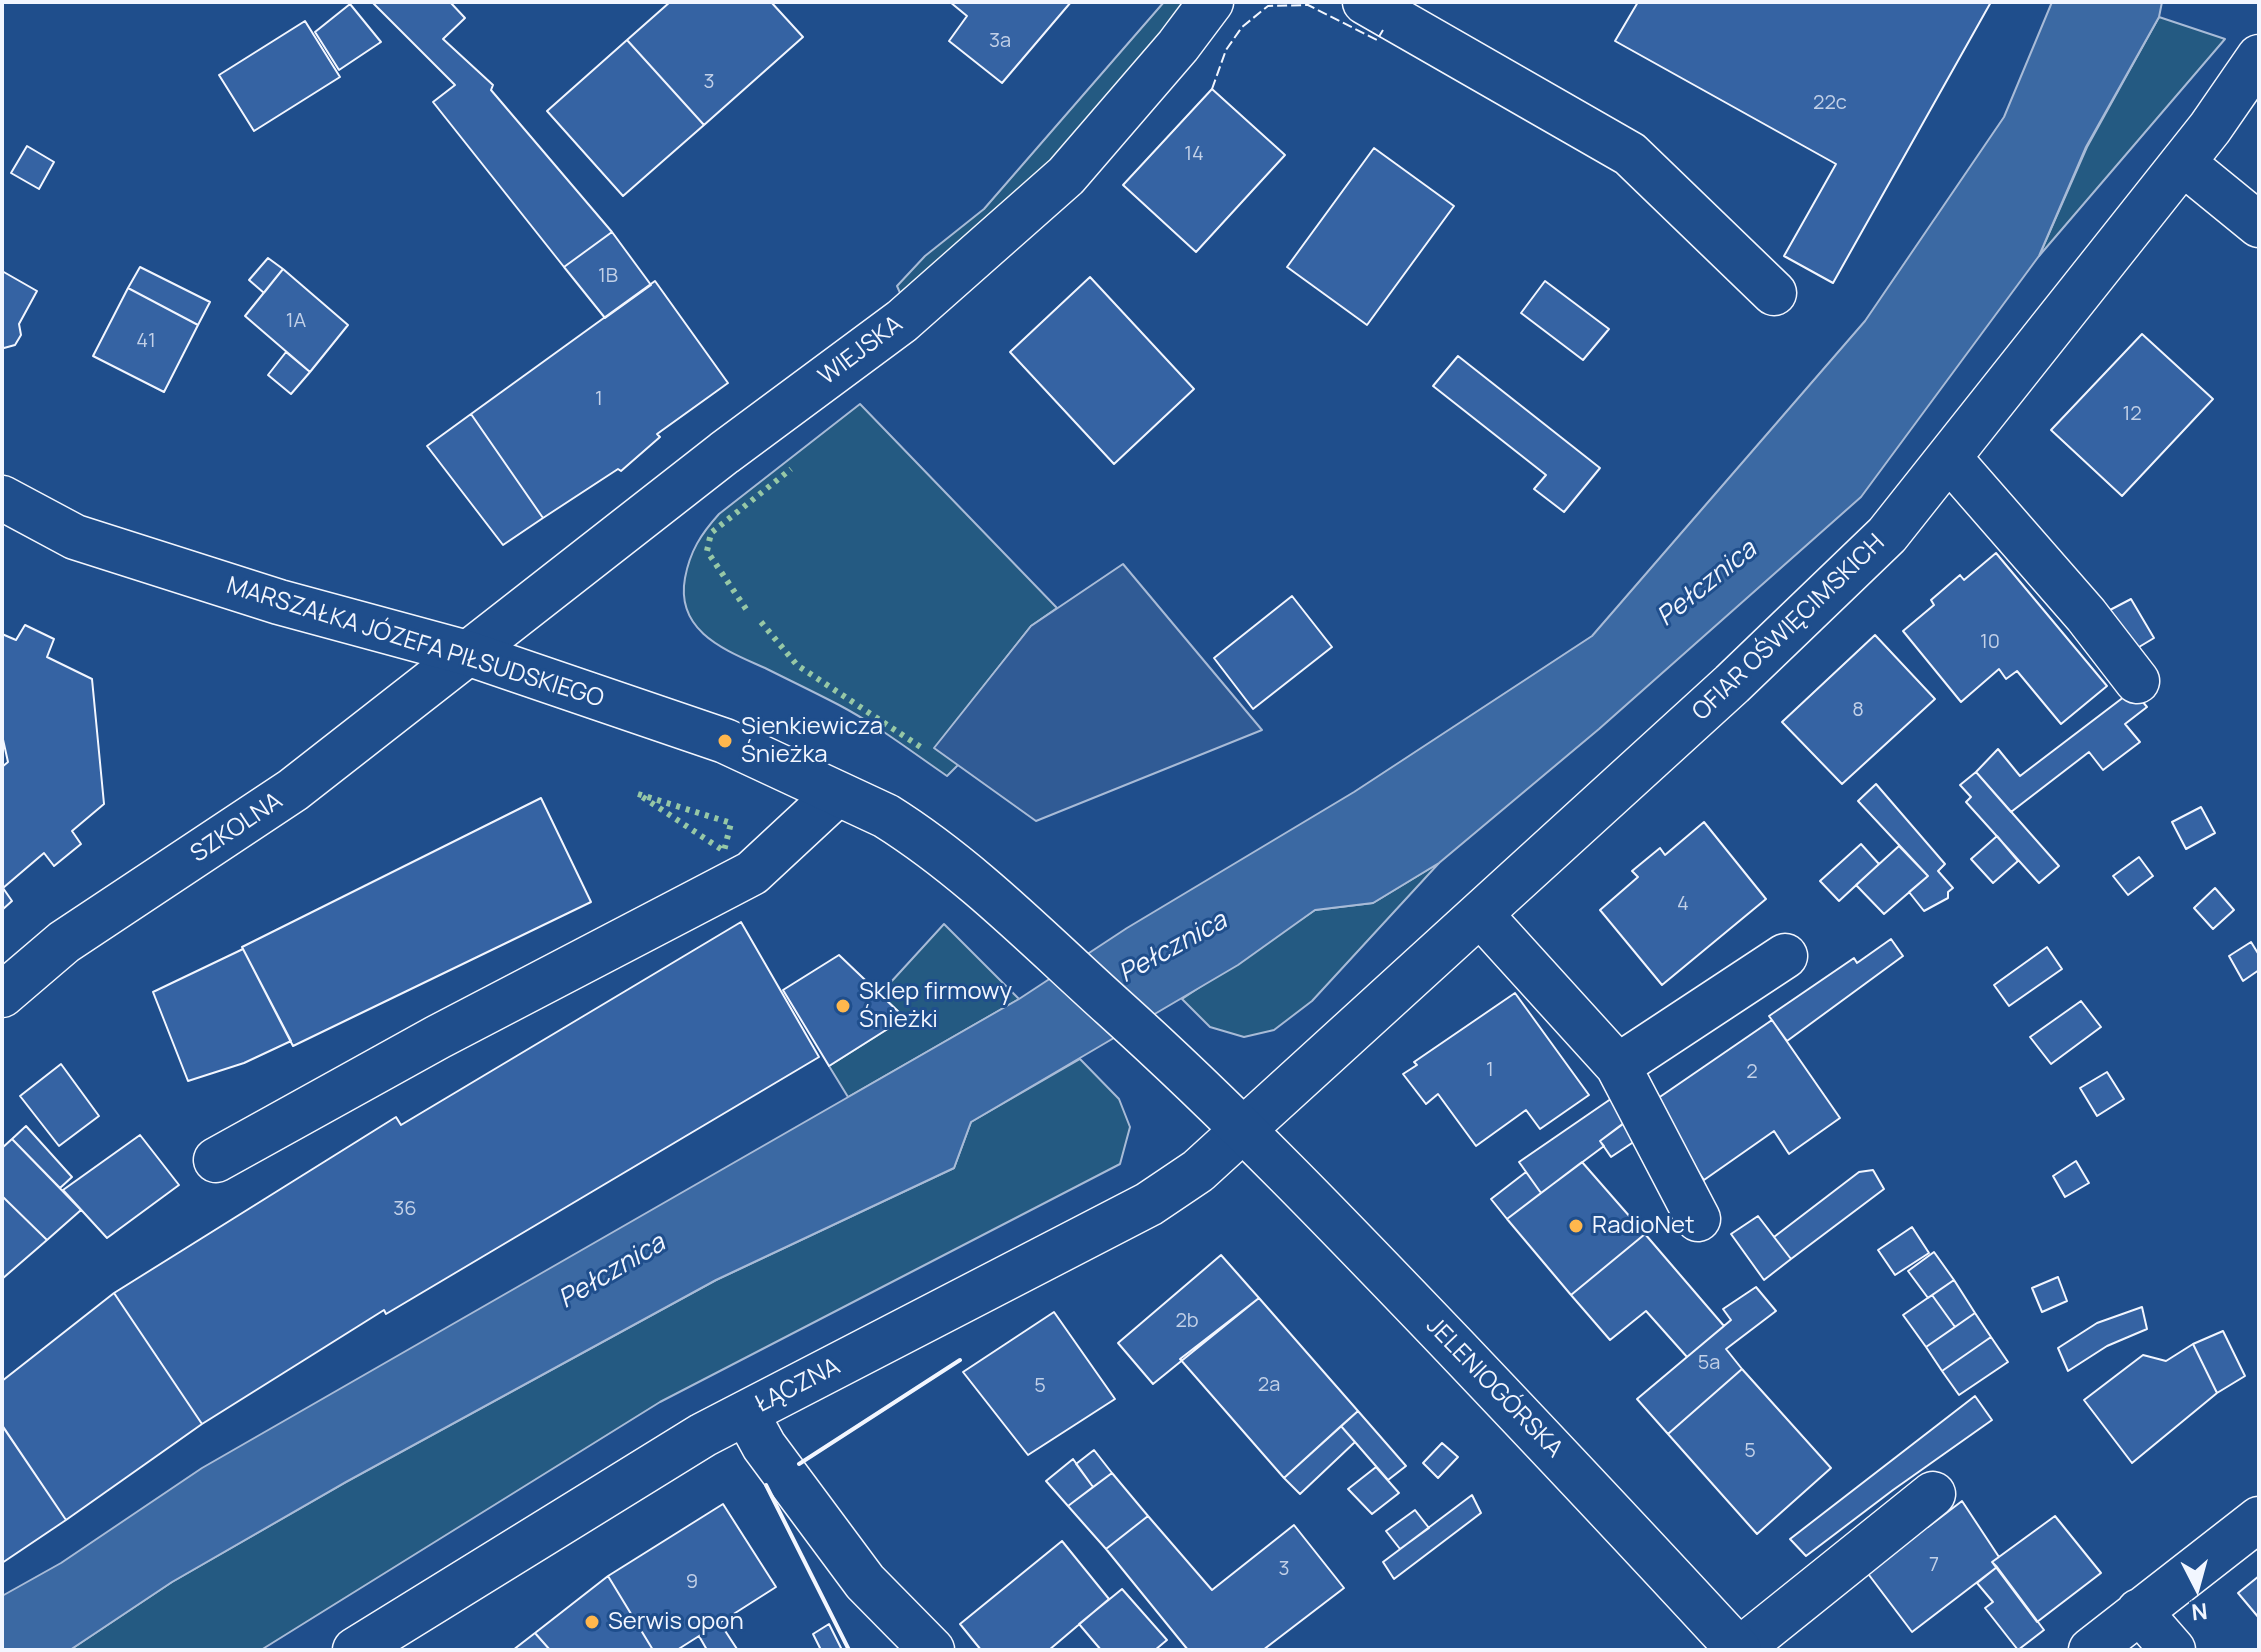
<!DOCTYPE html>
<meta charset="utf-8">
<style>
body{margin:0}
#map{position:relative;width:2261px;height:1652px;overflow:hidden;background:#1f4e8c;font-family:Manrope,sans-serif}
canvas{display:block}
.frame{position:absolute;inset:0;border:4px solid #f2f6ff;pointer-events:none}
.north{position:absolute;left:2157px;top:1548px;width:80px;height:80px;-webkit-text-stroke:6px #1f4e8c;paint-order:stroke;rotate:174deg;font-size:22px;font-weight:700;line-height:32px;text-align:center;color:#f2f6ff}
.north::after{content:'';display:block;margin:auto;width:28px;height:36px;background:#f2f6ff;clip-path:polygon(50% 0,100% 100%,50% 72%,0 100%)}
</style>
<div id="map">
<canvas width="2261" height="1652"></canvas>
<div class="frame"></div>
<div class="north">N</div>
</div>
<script>
const context = document.querySelector('canvas').getContext('2d');
context.lineJoin = 'round';
function paint(path, color) {
  context.fillStyle = color;
  context.fill(path, 'evenodd');
}
function strokePath(path, color, width, dash) {
  context.strokeStyle = color;
  context.lineWidth = width;
  context.lineCap = dash ? 'butt' : 'round';
  context.setLineDash(dash || []);
  context.stroke(path);
}
function write(font, color, halo, rows, align = 'center') {
  context.font = font + ' Manrope,sans-serif';
  context.lineWidth = 6;
  context.setLineDash([]);
  context.textBaseline = 'middle';
  context.strokeStyle = halo;
  context.fillStyle = color;
  for (const [text, x, y, turn = 0] of rows) {
    context.save();
    context.translate(x, y);
    context.rotate((+turn || 0) * Math.PI / 180);
    context.textAlign = isNaN(turn) ? turn : align;
    if (halo) context.strokeText(text, 0, 0);
    context.fillText(text, 0, 0);
    context.restore();
  }
}
const green = new Path2D(`
 M1164 2H1185L1140 64 1050 165 901 295 897 286 925 256 984 209Z
 M2159 17 2225 39 2039 256 2087 147Z
 M860 404 1057 608 1031 626 935 748 959 764 947 776C912 752 877 725 839 705 816 693 791 681 767 669 728 651 675 633 685 578 690 551 701 534 719 514Z
 M1439 863 1312 1001 1274 1030 1244 1037 1210 1027 1182 999 1315 910 1373 903Z
 M944 924 1019 999 848 1097 829 1066 905 1018 880 994Z
 M1080 1059 1119 1099 1130 1127 1120 1164 660 1402 261 1650H70L172 1582 346 1482 716 1280 954 1168 971 1122Z`);
const parking = new Path2D(`
 M1123 564 1262 730 1036 821 934 748 1031 626Z`);
const water = new Path2D(`
 M2052 2H2162L2159 17 2086 147 2039 256 1861 497 1599 729 1439 863 1373 903 1315 910 1238 965 971 1122 954 1168 716 1280 346 1482 172 1582 70 1650H2V1596L61 1563 202 1468 1019 999 1127 928 1354 792 1592 636 1865 321 2004 117Z`);
const building = new Path2D(`
 M372 2H450L465 18 443 39 493 85 491 90 612 232 564 267 433 102 455 85Z
 M670 2H771L803 37 704 125 627 40Z
 M950 2H1071L1002 83 949 41 967 16Z
 M1638 2H1991L1833 283 1784 256 1836 164 1615 41Z
 M350 4 381 42 339 70 315 32Z
 M305 21 340 77 254 131 219 75Z
 M627 40 704 125 623 196 547 111Z
 M1212 89 1285 155 1196 252 1123 185Z
 M27 146 54 162 39 189 11 173Z
 M1374 148 1454 206 1367 325 1287 267Z
 M612 232 651 285 605 318 564 267Z
 M268 258 283 269 264 293 249 280Z
 M140 267 210 302 198 325 128 288Z
 M283 269 348 325 310 372 245 316Z
 M2 271 37 291 19 324 21 335 15 345 4 348 2 347Z
 M1090 277 1194 389 1114 464 1010 352Z
 M655 281 728 383 657 434 660 437 621 471 618 469 543 518 471 414Z
 M1545 281 1609 329 1583 360 1521 313Z
 M128 288 198 325 164 392 93 356Z
 M2142 334 2213 399 2122 496 2051 430Z
 M286 352 310 372 291 394 268 375Z
 M1458 356 1600 468 1564 512 1534 489 1546 475 1433 386Z
 M471 414 543 518 503 545 427 446Z
 M1996 553 2107 686 2061 724 2017 671 2006 679 1999 669 1961 702 1903 631 1934 605 1931 600 1960 575 1964 580Z
 M1292 596 1332 647 1253 709 1214 658Z
 M2131 599 2154 638 2134 650 2110 610Z
 M25 625 54 639 47 657 92 679 104 804 72 831 81 844 54 866 44 853 3 888 12 901 2 910V767L8 762 2 735V634L16 640Z
 M1875 635 1935 699 1842 784 1782 722Z
 M2133 690 2147 707 2125 724 2140 742 2103 770 2089 752 2011 812 1976 772 1998 749 2020 776Z
 M1976 772 2059 866 2039 883 1966 802 1971 797 1960 785Z
 M1876 784 1945 864 1938 871 1953 888 1948 892V898L1924 911 1909 892 1928 876 1858 801Z
 M541 798 591 902 293 1046 242 947Z
 M2201 807 2215 833 2186 849 2172 822Z
 M1704 822 1766 899 1662 985 1600 910 1638 877 1632 871 1660 848 1665 855Z
 M1997 836 2018 861 1993 883 1971 859Z
 M1861 844 1879 864 1839 901 1820 881Z
 M1899 846 1928 876 1884 914 1856 885Z
 M2139 857 2153 876 2128 895 2113 876Z
 M2215 888 2234 910 2213 929 2194 908Z
 M741 922 819 1057 386 1314 384 1310 202 1424 114 1293 396 1117 401 1125Z
 M1891 939 1903 956 1787 1041 1769 1016 1854 958 1857 963Z
 M2251 942 2259 955V970L2243 981 2229 956Z
 M2047 947 2062 969 2009 1006 1994 985Z
 M243 949 291 1041 244 1063 188 1081 153 992Z
 M839 955 905 1018 829 1066 783 990Z
 M1515 993 1589 1095 1540 1129 1526 1110 1476 1146 1438 1094 1426 1104 1403 1074 1417 1065 1414 1062Z
 M2081 1001 2101 1027 2051 1064 2030 1037Z
 M1772 1020 1840 1118 1789 1154 1774 1131 1704 1180 1651 1103Z
 M61 1064 99 1116 59 1146 20 1096Z
 M2107 1072 2124 1099 2097 1116 2080 1088Z
 M1618 1094 1634 1116 1600 1141 1604 1146 1541 1193 1519 1162Z
 M1625 1122 1638 1139 1611 1157 1600 1141Z
 M26 1126 72 1177 60 1188 12 1139Z
 M140 1135 179 1185 107 1238 63 1190Z
 M12 1139 81 1210 47 1240 2 1196V1148Z
 M2076 1161 2089 1183 2065 1197 2053 1176Z
 M1582 1162 1645 1234 1571 1295 1507 1219Z
 M1873 1170 1884 1189 1791 1259 1774 1237 1859 1172Z
 M1526 1172 1541 1193 1507 1219 1491 1199Z
 M2 1196 47 1240 2 1279Z
 M1758 1216 1791 1259 1764 1280 1731 1234Z
 M1912 1227 1929 1253 1895 1275 1878 1250Z
 M1645 1234 1724 1326 1687 1357 1646 1311 1610 1340 1571 1295Z
 M1934 1252 1954 1280 1928 1298 1908 1271Z
 M1221 1255 1259 1298 1153 1384 1118 1343Z
 M2058 1277 2067 1301 2042 1312 2032 1288Z
 M1954 1280 1975 1313 1955 1327 1932 1295Z
 M1756 1287 1776 1311 1726 1349 1742 1369 1668 1434 1637 1399 1731 1320 1723 1309Z
 M114 1293 202 1424 66 1520 2 1425V1381Z
 M1932 1295 1955 1327 1926 1347 1903 1315Z
 M1259 1298 1358 1411 1284 1478 1180 1359Z
 M2142 1307 2147 1329 2107 1346 2068 1371 2058 1348 2097 1323Z
 M1054 1312 1115 1399 1028 1455 963 1372Z
 M1975 1313 1991 1337 1942 1371 1926 1347Z
 M2223 1331 2245 1376 2217 1393 2193 1344Z
 M1991 1337 2008 1362 1959 1395 1942 1371Z
 M2193 1344 2217 1393 2132 1463 2084 1400 2143 1355 2166 1361Z
 M1742 1369 1831 1468 1757 1534 1668 1434Z
 M1975 1396 1992 1420 1893 1490 1806 1556 1790 1539Z
 M1358 1411 1406 1466 1388 1480 1341 1426Z
 M1341 1426 1355 1442 1300 1494 1284 1478Z
 M3 1427 66 1520 2 1563V1428Z
 M1442 1443 1458 1457 1438 1478 1423 1463Z
 M1094 1450 1112 1473 1093 1487 1076 1464Z
 M1073 1459 1093 1487 1068 1506 1046 1481Z
 M1376 1467 1399 1493 1372 1514 1348 1489Z
 M1112 1473 1148 1516 1106 1549 1068 1506Z
 M1472 1495 1481 1513 1394 1579 1383 1562Z
 M1962 1501 1999 1557 1992 1562 1997 1567 1912 1632 1866 1571 1916 1511 1928 1527Z
 M723 1504 776 1587 677 1650H653L608 1576Z
 M1415 1510 1429 1528 1400 1549 1386 1531Z
 M1148 1516 1212 1590 1294 1525 1344 1588 1263 1650H1188L1106 1549Z
 M2055 1516 2101 1573 2037 1622 1992 1562Z
 M1062 1541 1109 1599 1049 1650H981L960 1624Z
 M1997 1567 2044 1630 2018 1650 1985 1608 1993 1602 1977 1583Z
 M608 1576 653 1650H550L535 1633Z
 M2259 1576V1618L2238 1593Z
 M1122 1589 1167 1640 1155 1650H1101L1079 1624Z
 M720 1623 737 1649 707 1650 699 1636Z
 M829 1624 842 1650H821L813 1634Z
 M535 1633 550 1650H513Z`);
const minor = new Path2D(`
 M1365 2 1630 154 1774 293
 M2183 163 2259 225
 M1949 458 2086 615 2137 681
 M1480 914 1618 1066 1698 1219
 M2 995 64 942 293 790 724 453 902 321 1066 176 1178 46 1211 2
 M1618 1066 1785 956
 M216 1160 438 1037 752 873 837 794
 M746 1413 764 1446 865 1582 932 1650
 M2139 1611 2173 1650
 M355 1650 703 1435 1149 1204 1198 1171 1732 684 1887 535 2210 128 2259 57
 M1739 1650 1933 1494
 M2091 1650 2259 1519`);
const major = new Path2D(`
 M2 498 75 537 279 602 467 653 725 741 886 816C969 868 1040 941 1112 1006 1232 1114 1343 1230 1454 1346 1550 1447 1645 1548 1739 1650`);
const hedge = new Path2D(`
 M746 609 707 551 711 533 791 469
 M761 622 797 665 922 748
 M638 794 731 823 724 851Z`);
const fence = new Path2D(`
 M1212 89 1226 50 1242 27 1268 6 1308 5 1377 40 1383 30`);
const wall = new Path2D(`
 M799 1464 960 1360
 M766 1485 849 1650`);
const markers = [
 [725,741,8,"#ffb74d"],
 [843,1006,8,"#ffb74d"],
 [1576,1226,8,"#ffb74d"],
 [592,1622,8,"#ffb74d"]
];
const numberNames = [
 ["3a",1000,41],
 ["3",709,82],
 ["22c",1830,103],
 ["14",1194,154],
 ["1B",608,276],
 ["1A",296,321],
 ["41",146,341],
 ["1",599,399],
 ["12",2132,414],
 ["10",1990,642],
 ["8",1858,710],
 ["4",1683,904],
 ["1",1490,1070],
 ["2",1752,1072],
 ["36",405,1209],
 ["2b",1187,1321],
 ["5a",1709,1363],
 ["2a",1269,1385],
 ["5",1040,1386],
 ["5",1750,1451],
 ["7",1934,1565],
 ["3",1284,1569],
 ["9",692,1582]
];
const streetNames = [
 ["WIEJSKA",861,351,-37],
 ["OFIAR OŚWIĘCIMSKICH",1789,628,-44],
 ["MARSZAŁKA JÓZEFA PIŁSUDSKIEGO",415,643,17],
 ["SZKOLNA",237,828,-34],
 ["ŁĄCZNA",798,1386,-27],
 ["JELENIOGÓRSKA",1494,1388,46]
];
const poiNames = [
 ["Sienkiewicza",741,727],
 ["Śnieżka",741,755],
 ["Sklep firmowy",859,992],
 ["Śnieżki",859,1020],
 ["RadioNet",1592,1226],
 ["Serwis opon",608,1622]
];
const waterNames = [
 ["Pełcznica",1707,584,-39],
 ["Pełcznica",1173,948,-29],
 ["Pełcznica",612,1272,-31]
];
paint(green, '#245a82');
strokePath(green, '#a8bbd7', 2);
paint(parking, '#305b95');
strokePath(parking, '#a8bbd7', 2);
paint(water, '#3b69a3');
strokePath(water, '#a8bbd7', 2);
paint(building, '#3563a3');
strokePath(building, '#f2f6ff', 2);
strokePath(minor, '#f2f6ff', 47);
strokePath(major, '#f2f6ff', 47);
strokePath(minor, '#1f4e8c', 44);
strokePath(major, '#1f4e8c', 44);
strokePath(hedge, '#97c8a6', 6, [4, 6]);
strokePath(fence, '#f2f6ff', 2, [10, 4]);
strokePath(wall, '#f2f6ff', 4);
for (const [x, y, r, color] of markers) {
  const dot = new Path2D();
  dot.arc(x, y, r, 0, 2 * Math.PI);
  context.fillStyle = color;
  context.fill(dot);
  strokePath(dot, '#1f4e8c', 3);
}
write('20px', '#c3d1e8', null, numberNames);
write('24px', '#f2f6ff', '#1f4e8c', streetNames);
write('24px', '#f2f6ff', '#1f4e8c', poiNames, 'left');
write('italic 26px', '#f2f6ff', '#1f4e8c', waterNames);
</script>
